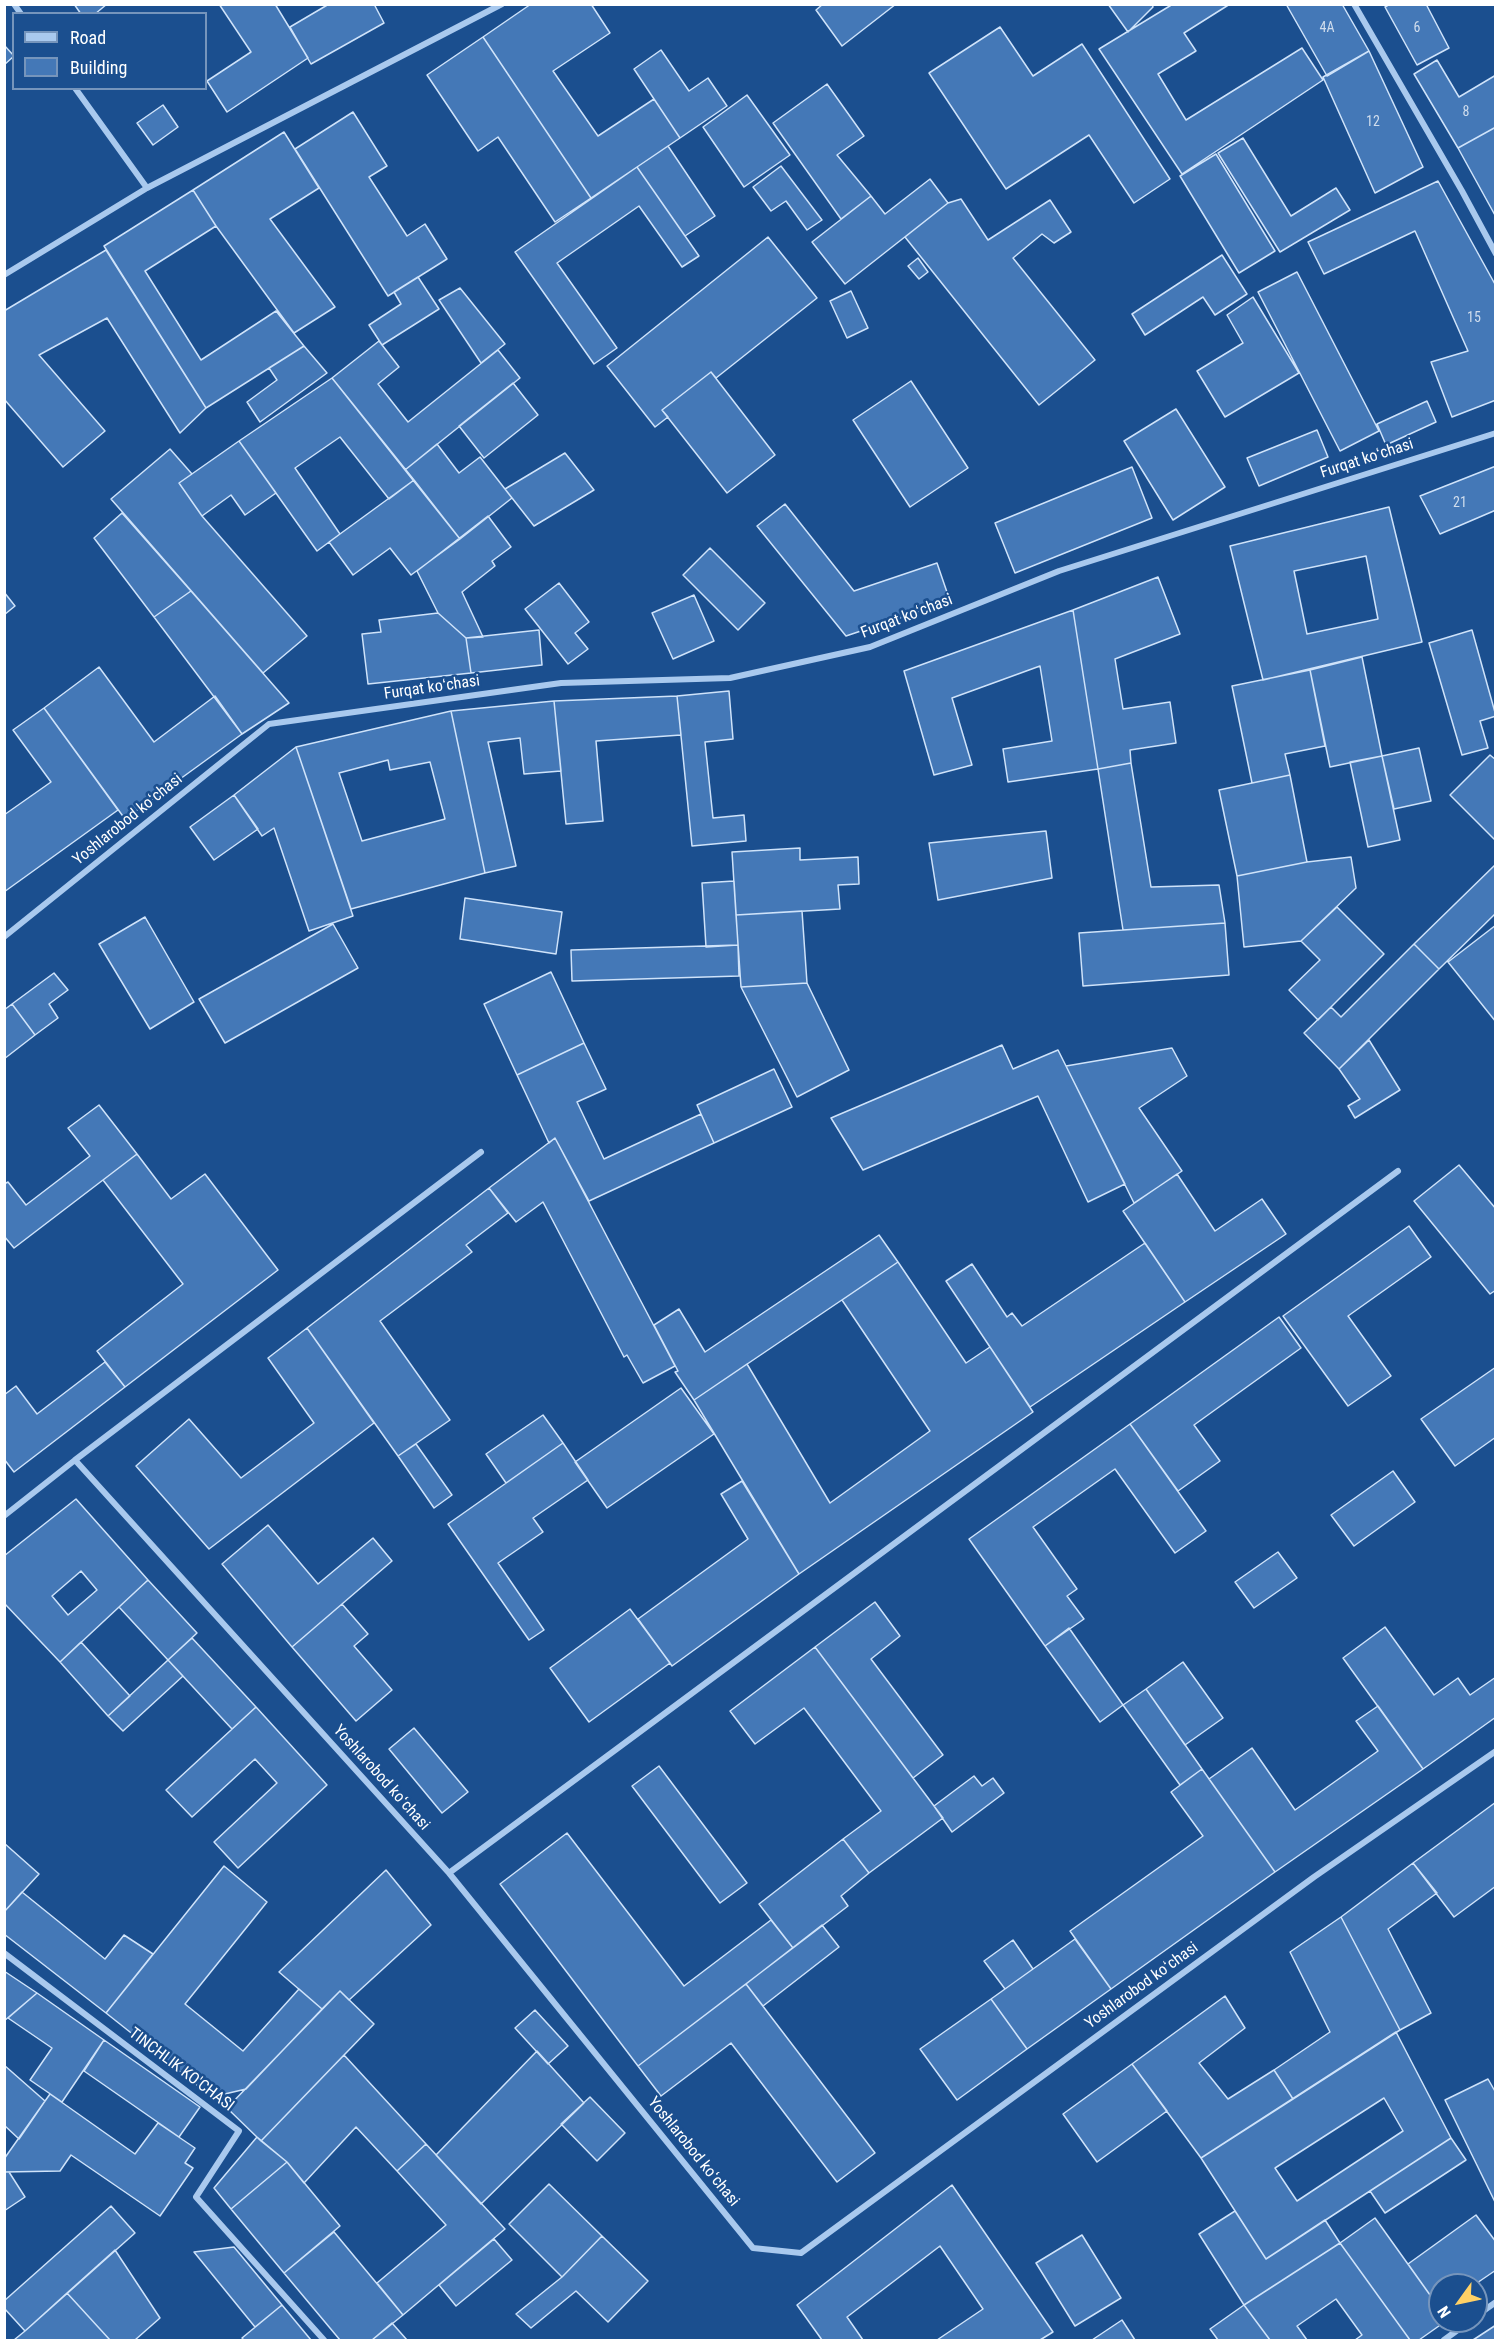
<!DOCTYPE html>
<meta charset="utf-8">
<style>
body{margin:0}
#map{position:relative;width:1500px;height:2345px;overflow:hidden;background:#1b4f8f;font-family:"Roboto Condensed",sans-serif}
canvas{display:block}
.frame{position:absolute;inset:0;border:6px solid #fff;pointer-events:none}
.legend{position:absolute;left:12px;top:12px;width:195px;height:78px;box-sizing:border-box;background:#1b4f8f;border:2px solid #7695bc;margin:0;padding:8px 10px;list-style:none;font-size:18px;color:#fff}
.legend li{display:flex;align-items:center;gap:12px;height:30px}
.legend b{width:30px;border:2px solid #7695bc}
.north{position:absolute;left:1428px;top:2273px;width:60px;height:60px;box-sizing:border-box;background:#1b4f8f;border:2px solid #7695bc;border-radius:50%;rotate:237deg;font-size:16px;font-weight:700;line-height:24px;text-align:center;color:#fff}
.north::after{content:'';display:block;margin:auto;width:21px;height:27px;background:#ffd166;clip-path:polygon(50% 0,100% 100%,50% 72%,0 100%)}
</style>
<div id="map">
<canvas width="1500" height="2345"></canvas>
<div class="frame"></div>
<ul class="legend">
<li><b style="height:8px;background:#a9c9ee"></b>Road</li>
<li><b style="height:16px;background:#4478b7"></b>Building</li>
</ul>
<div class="north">N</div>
</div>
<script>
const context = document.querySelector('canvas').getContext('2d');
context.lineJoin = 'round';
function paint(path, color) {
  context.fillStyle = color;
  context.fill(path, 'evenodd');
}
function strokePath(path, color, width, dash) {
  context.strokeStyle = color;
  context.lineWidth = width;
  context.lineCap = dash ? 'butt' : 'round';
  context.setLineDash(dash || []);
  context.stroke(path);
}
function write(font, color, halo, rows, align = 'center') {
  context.font = font + ' "Roboto Condensed",sans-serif';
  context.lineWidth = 5;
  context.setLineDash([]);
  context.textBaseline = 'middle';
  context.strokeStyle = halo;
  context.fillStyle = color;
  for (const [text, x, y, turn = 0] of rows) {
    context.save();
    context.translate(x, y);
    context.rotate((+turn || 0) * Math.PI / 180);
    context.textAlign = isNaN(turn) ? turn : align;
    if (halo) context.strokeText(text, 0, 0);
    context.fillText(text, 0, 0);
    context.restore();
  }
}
const building = new Path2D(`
 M74 4H107L95 14H81Z
 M219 4H275L308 58 227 112 207 81 251 52Z
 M329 4H374L384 23 311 64 290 27Z
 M531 4H591L610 33 553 71 598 136 654 99 680 138 591 198 483 37Z
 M823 4H896L842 46 816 10Z
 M1108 4H1152L1153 7 1128 32Z
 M1173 4H1230L1184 33 1196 51 1158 74 1186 120 1302 48 1323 80 1182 174 1099 49Z
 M1286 4H1342L1369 51 1327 76Z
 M1390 4H1426L1449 48 1417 65 1385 7Z
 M1000 27 1033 76 1082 44 1170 179 1134 203 1089 135 1006 189 929 73Z
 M483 37 591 198 555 222 498 137 478 151 427 75Z
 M4 45 14 56 4 65Z
 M661 50 689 91 708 78 727 106 680 138 634 69Z
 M1369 51 1423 167 1375 193 1323 77Z
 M1437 60 1459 97 1496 75V127L1458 148 1414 74Z
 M827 84 864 136 837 155 871 196 841 219 773 123Z
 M747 95 790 155 744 187 703 127Z
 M163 105 178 127 153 145 137 123Z
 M353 112 387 166 369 177 407 236 425 224 447 259 388 296 295 149Z
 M1496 127V217L1458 148Z
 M284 132 319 188 270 219 335 307 294 333 216 226 193 190Z
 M1243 138 1291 216 1336 188 1350 210 1280 252 1218 153Z
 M668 146 715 216 685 236 637 167Z
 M1216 154 1275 251 1239 273 1180 176Z
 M781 166 822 220 807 230 786 201 771 211 753 187Z
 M637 167 699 256 682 267 639 206 557 263 617 348 594 364 515 252Z
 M930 179 948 203 845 284 812 242 871 196 885 214Z
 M1438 181 1496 286V400L1452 417 1431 362 1468 351 1415 231 1324 274 1308 242Z
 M193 190 216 226 145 271 201 360 276 311 304 346 206 408 104 246Z
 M961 199 988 240 1050 200 1071 232 1054 243 1042 234 1013 258 1095 360 1039 405 905 237 948 203Z
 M768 237 817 298 716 378 711 372 662 410 668 417 655 427 607 366Z
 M106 250 206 408 180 433 107 318 39 355 105 431 63 467 4 399V311Z
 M1222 255 1247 294 1215 315 1203 297 1145 335 1132 314Z
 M918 258 928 272 919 279 908 266Z
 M1297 272 1379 431 1340 451 1258 292Z
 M418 277 439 309 382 345 369 325 401 304 394 292Z
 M460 288 505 344 481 363 439 300Z
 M851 291 868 328 847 338 830 301Z
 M1253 297 1299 373 1225 417 1197 371 1243 343 1227 315Z
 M379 341 399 367 378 384 408 422 498 350 520 378 405 470 332 378Z
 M304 346 327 373 260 422 247 402 277 380 269 368Z
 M711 372 775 455 727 493 662 410Z
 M332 378 414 480 389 499 340 437 295 468 340 534 317 551 239 441Z
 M911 381 968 468 910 507 853 420Z
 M513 383 538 415 484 458 459 426Z
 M1427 401 1436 422 1386 445 1377 424Z
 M1176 409 1225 487 1173 520 1124 441Z
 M1317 430 1328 457 1259 486 1247 458Z
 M239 441 276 493 245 515 231 495 202 516 179 483Z
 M437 444 459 473 480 457 512 498 460 539 405 470Z
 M170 449 192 474 179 483 202 516 307 636 263 673 111 499Z
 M565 453 594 490 534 526 505 489Z
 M1496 466V510L1440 534 1420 496Z
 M1132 467 1152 518 1015 573 995 523Z
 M414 480 460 539 411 575 390 548 353 575 329 542Z
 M785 504 854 591 937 563 950 601 846 636 757 526Z
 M1389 507 1422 642 1263 680 1230 546ZM1366 556 1378 619 1307 634 1294 571Z
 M122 513 191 591 154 617 94 538Z
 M488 516 511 547 492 561 495 566 462 592 483 637 466 638 438 613 417 571Z
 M710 548 765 603 738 630 683 575Z
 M1158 577 1180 634 1115 659 1123 709 1170 702 1176 743 1130 750 1131 763 1098 769 1073 610Z
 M559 583 589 622 575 633 588 649 568 664 525 609Z
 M191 591 289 703 242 734 154 617Z
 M4 592 15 606 4 615Z
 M694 595 714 641 673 659 652 613Z
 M1073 610 1098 769 1008 782 1003 749 1052 741 1040 666 952 698 972 765 934 775 904 671Z
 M438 613 466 638 471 673 368 684 362 634 381 632 379 620Z
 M539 630 542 665 471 673 466 638Z
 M1472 630 1496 716 1480 721 1488 748 1462 755 1429 643Z
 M1362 657 1382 756 1330 767 1310 670Z
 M99 667 154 742 215 696 242 734 125 819 44 708Z
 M1310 670 1325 746 1285 754 1290 775 1252 783 1232 686Z
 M729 691 733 739 705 742 713 818 744 815 746 841 692 846 677 696Z
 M677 696 681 735 596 741 603 821 566 824 554 701Z
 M554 701 561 771 524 774 520 738 488 742 516 866 485 873 451 711Z
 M44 708 118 810 4 892V815L51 782 13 730Z
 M451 711 485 873 351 909 296 747ZM388 760 390 770 430 762 445 819 362 841 339 773Z
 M296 747 353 916 309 931 274 828 262 836 234 795Z
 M1419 748 1431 801 1394 809 1382 756Z
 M1490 755 1496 760V841L1450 795Z
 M1382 756 1400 840 1368 847 1350 762Z
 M1131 763 1151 887 1219 885 1225 923 1123 930 1098 769Z
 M1290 775 1307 862 1237 876 1219 790Z
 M234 795 258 829 214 860 190 827Z
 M1046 831 1052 878 938 900 929 843Z
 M800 848V860L858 857 859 884 838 885 840 909 736 915 732 852Z
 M1351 857 1356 888 1301 941 1244 947 1237 876 1307 862Z
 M1496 864V913L1439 969 1414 944Z
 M734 881 738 945 706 947 702 883Z
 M465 898 562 912 556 954 460 939Z
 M1337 907 1384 954 1318 1020 1289 990 1320 960 1301 941Z
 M802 911 807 983 741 987 736 915Z
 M145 917 194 1002 150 1029 99 944Z
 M1225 923 1229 975 1083 986 1079 933Z
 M333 924 358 968 225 1043 199 999Z
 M1496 925V1022L1448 962Z
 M1414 944 1439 969 1339 1069 1304 1033 1331 1007 1341 1017Z
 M738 945 739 976 572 981 571 950Z
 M551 972 584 1043 517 1075 484 1004Z
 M54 973 68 990 49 1004 58 1018 35 1035 12 1004Z
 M807 983 849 1070 797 1097 741 987Z
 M12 1004 35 1035 4 1059V1010Z
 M1369 1040 1400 1090 1355 1118 1348 1106 1360 1099 1339 1069Z
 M584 1043 606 1089 577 1102 604 1159 701 1114 714 1143 589 1201 555 1138 549 1143 517 1075Z
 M1002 1045 1013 1069 1058 1050 1125 1184 1088 1202 1038 1096 863 1170 831 1118Z
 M1172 1048 1187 1076 1139 1108 1182 1171 1134 1203 1066 1066Z
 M774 1069 792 1107 714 1143 697 1105Z
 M99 1105 137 1154 14 1248 4 1236V1184L8 1182 26 1205 90 1156 68 1128Z
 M555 1138 675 1366 643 1383 627 1355 624 1357 543 1202 516 1222 489 1188Z
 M137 1154 171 1199 205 1174 278 1270 125 1387 97 1351 183 1284 103 1180Z
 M1459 1165 1496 1209V1290L1490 1294 1414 1201Z
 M1177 1174 1215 1231 1262 1199 1286 1234 1185 1302 1123 1211Z
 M489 1188 508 1213 466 1245 472 1252 380 1321 450 1420 398 1456 307 1328Z
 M1409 1226 1431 1257 1348 1316 1391 1376 1348 1406 1283 1316Z
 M879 1235 898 1262 694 1400 675 1372 678 1371 654 1325 679 1309 705 1352Z
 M1145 1243 1185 1302 1030 1407 946 1281 972 1264 1007 1317 1012 1313 1022 1326Z
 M898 1262 966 1363 990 1347 1033 1412 799 1574 694 1400 747 1364 830 1503 930 1431 842 1300Z
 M1279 1317 1301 1348 1194 1425 1220 1461 1178 1491 1130 1424Z
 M307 1328 374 1423 209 1549 136 1466 189 1419 241 1478 314 1423 268 1358Z
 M105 1362 125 1387 14 1472 4 1459V1395L16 1386 37 1414Z
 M1496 1367V1437L1455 1466 1421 1419Z
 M681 1388 714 1434 607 1508 575 1462Z
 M543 1415 563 1443 506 1483 486 1454Z
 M1130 1424 1206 1531 1175 1553 1115 1469 1033 1527 1077 1589 1067 1596 1084 1619 1045 1646 969 1539Z
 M563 1443 588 1480 533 1518 543 1532 498 1563 544 1630 529 1640 448 1524Z
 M416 1444 452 1495 434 1508 398 1456Z
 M1393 1471 1415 1502 1354 1546 1331 1515Z
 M742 1481 799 1574 672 1666 638 1619 748 1539 721 1494Z
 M76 1499 148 1580 60 1662 4 1603V1556ZM81 1571 97 1590 68 1615 52 1596Z
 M268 1525 318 1584 373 1538 392 1561 292 1647 222 1564Z
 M1278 1552 1297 1578 1254 1608 1235 1582Z
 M148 1580 197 1633 168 1660 119 1607Z
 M875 1602 900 1636 871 1659 943 1755 913 1778 815 1647Z
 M342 1604 368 1634 354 1646 392 1690 356 1721 292 1647Z
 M630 1609 670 1663 589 1722 550 1668Z
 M1385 1627 1434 1695 1458 1678 1470 1695 1496 1677V1717L1423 1769 1343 1658Z
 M1069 1628 1123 1705 1100 1722 1045 1646Z
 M192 1638 256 1707 232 1729 168 1660Z
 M81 1642 130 1696 108 1716 60 1662Z
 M815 1647 943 1818 869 1873 843 1839 881 1811 804 1708 755 1744 730 1711Z
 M168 1660 183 1676 123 1731 108 1716Z
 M1183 1662 1223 1718 1185 1745 1146 1689Z
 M1146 1689 1202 1769 1180 1785 1123 1705Z
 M1378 1706 1423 1769 1275 1872 1209 1779 1252 1748 1295 1810 1378 1751 1356 1721Z
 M256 1707 327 1785 238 1868 214 1842 277 1783 255 1759 192 1817 166 1790Z
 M414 1728 468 1792 442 1813 389 1749Z
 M659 1766 747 1883 720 1903 632 1786Z
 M1202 1769 1275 1872 1111 1989 1070 1931 1203 1836 1171 1792Z
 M974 1776 982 1786 993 1778 1004 1793 952 1832 934 1806Z
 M1496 1802V1886L1454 1917 1413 1863Z
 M567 1833 684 1986 771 1920 793 1948 638 2066 500 1884Z
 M843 1839 869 1873 841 1896 848 1906 793 1948 759 1904Z
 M4 1843 39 1874 4 1912Z
 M1413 1863 1437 1893 1388 1929 1431 2013 1400 2030 1341 1917Z
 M224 1866 267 1902 185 2004 243 2051 299 1989 322 2009 246 2089 212 2097 106 2013Z
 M386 1870 431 1925 349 2000 340 1991 322 2009 279 1972Z
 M22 1892 105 1959 124 1935 153 1954 106 2013 4 1934V1912Z
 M1341 1917 1400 2030 1293 2099 1274 2070 1330 2032 1290 1952Z
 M822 1925 839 1947 763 2006 746 1984Z
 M1075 1939 1111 1989 1027 2049 991 1999Z
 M1013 1940 1033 1969 1005 1989 984 1961Z
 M4 1971 37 1993 4 2021Z
 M746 1984 875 2153 837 2182 731 2043 661 2096 638 2066Z
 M340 1991 374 2024 261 2141 227 2108Z
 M37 1993 104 2040 62 2102 30 2080 52 2048 8 2018Z
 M1225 1996 1245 2028 1199 2063 1228 2099 1274 2070 1293 2099 1201 2158 1132 2064Z
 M991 1999 1027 2049 957 2100 920 2049Z
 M535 2010 568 2046 548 2064 515 2028Z
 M1396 2032 1451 2138 1266 2259 1201 2158ZM1384 2098 1403 2131 1297 2201 1275 2168Z
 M104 2040 200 2107 179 2137 84 2071Z
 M537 2051 584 2103 481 2204 436 2155Z
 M344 2055 426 2144 397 2171 356 2127 304 2183 287 2162 261 2141Z
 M1132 2064 1167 2111 1097 2162 1063 2114Z
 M4 2065 45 2101 19 2139 4 2125Z
 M1488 2079 1496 2093V2204L1445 2100Z
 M50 2094 135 2154 158 2123 195 2148 185 2163 193 2168 160 2216 71 2155 60 2171 4 2172V2159Z
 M590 2097 625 2133 597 2161 561 2124Z
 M257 2137 287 2162 231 2209 214 2188Z
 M1451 2138 1466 2160 1385 2213 1370 2191Z
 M426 2144 505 2229 403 2315 377 2283 446 2225 397 2171Z
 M287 2162 340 2226 284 2273 231 2209Z
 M4 2172H9L25 2197 4 2211Z
 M549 2184 602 2236 562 2277 509 2224Z
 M952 2185 1053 2332 1040 2340H937L983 2309 940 2246 847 2317 863 2340H822L797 2305Z
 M111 2206 135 2233 25 2331 4 2308V2301Z
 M1235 2211 1266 2259 1325 2220 1340 2243 1244 2305 1199 2234Z
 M1476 2215 1496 2242V2270L1474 2285H1440V2309L1408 2264Z
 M1375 2218 1440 2309V2321H1446L1419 2340H1410L1340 2243Z
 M334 2232 403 2315 372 2340H340L284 2273Z
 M1082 2235 1121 2298 1075 2326 1036 2263Z
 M602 2236 648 2281 608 2322 576 2291 531 2328 516 2314 562 2277Z
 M494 2239 512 2260 456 2306 439 2285Z
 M1340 2243 1410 2340H1355L1362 2335 1336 2299 1297 2326 1307 2340H1270L1244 2305Z
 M234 2247 282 2305 255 2327 194 2252Z
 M115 2250 160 2318 135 2340H110L67 2293Z
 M67 2293 110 2340H14L25 2331Z
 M282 2305 311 2340H244L242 2338Z
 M1244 2305 1270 2340H1218L1210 2329Z
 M1122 2320 1135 2340H1092Z
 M392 2323 407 2340H372Z
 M1496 2325V2340H1473Z`);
const street = new Path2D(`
 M14 4 21 14
 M1354 4 1462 191 1496 254
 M75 88 147 188
 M4 275 147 188 502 4
 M4 937 269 724 561 683 730 678 870 647 1059 571 1496 433
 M75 1460 481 1152
 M4 1516 75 1460 449 1873 753 2248 801 2253 1314 1877 1496 1751
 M449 1873 1398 1171
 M4 1953 239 2131 196 2197 324 2340
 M1476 2316 1496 2302
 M1444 2340 1470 2321`);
const numberNames = [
 ["4А",1327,28],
 ["6",1417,28],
 ["8",1466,112],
 ["12",1373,122],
 ["15",1474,318],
 ["21",1460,503]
];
const streetNames = [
 ["Furqat koʻchasi",1367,459,-18],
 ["Furqat koʻchasi",907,617,-21],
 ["Furqat koʻchasi",432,688,-8],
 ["Yoshlarobod koʻchasi",128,820,-39],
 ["Yoshlarobod koʻchasi",381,1778,48],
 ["Yoshlarobod koʻchasi",1142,1986,-36],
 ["TINCHLIK KO'CHASI",181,2070,37],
 ["Yoshlarobod koʻchasi",693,2152,51]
];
paint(building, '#4478b7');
strokePath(building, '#cfe3fa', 1.5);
strokePath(street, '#a9c9ee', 6);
write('14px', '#d0dded', null, numberNames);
write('16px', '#fff', '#1b4f8f', streetNames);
</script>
